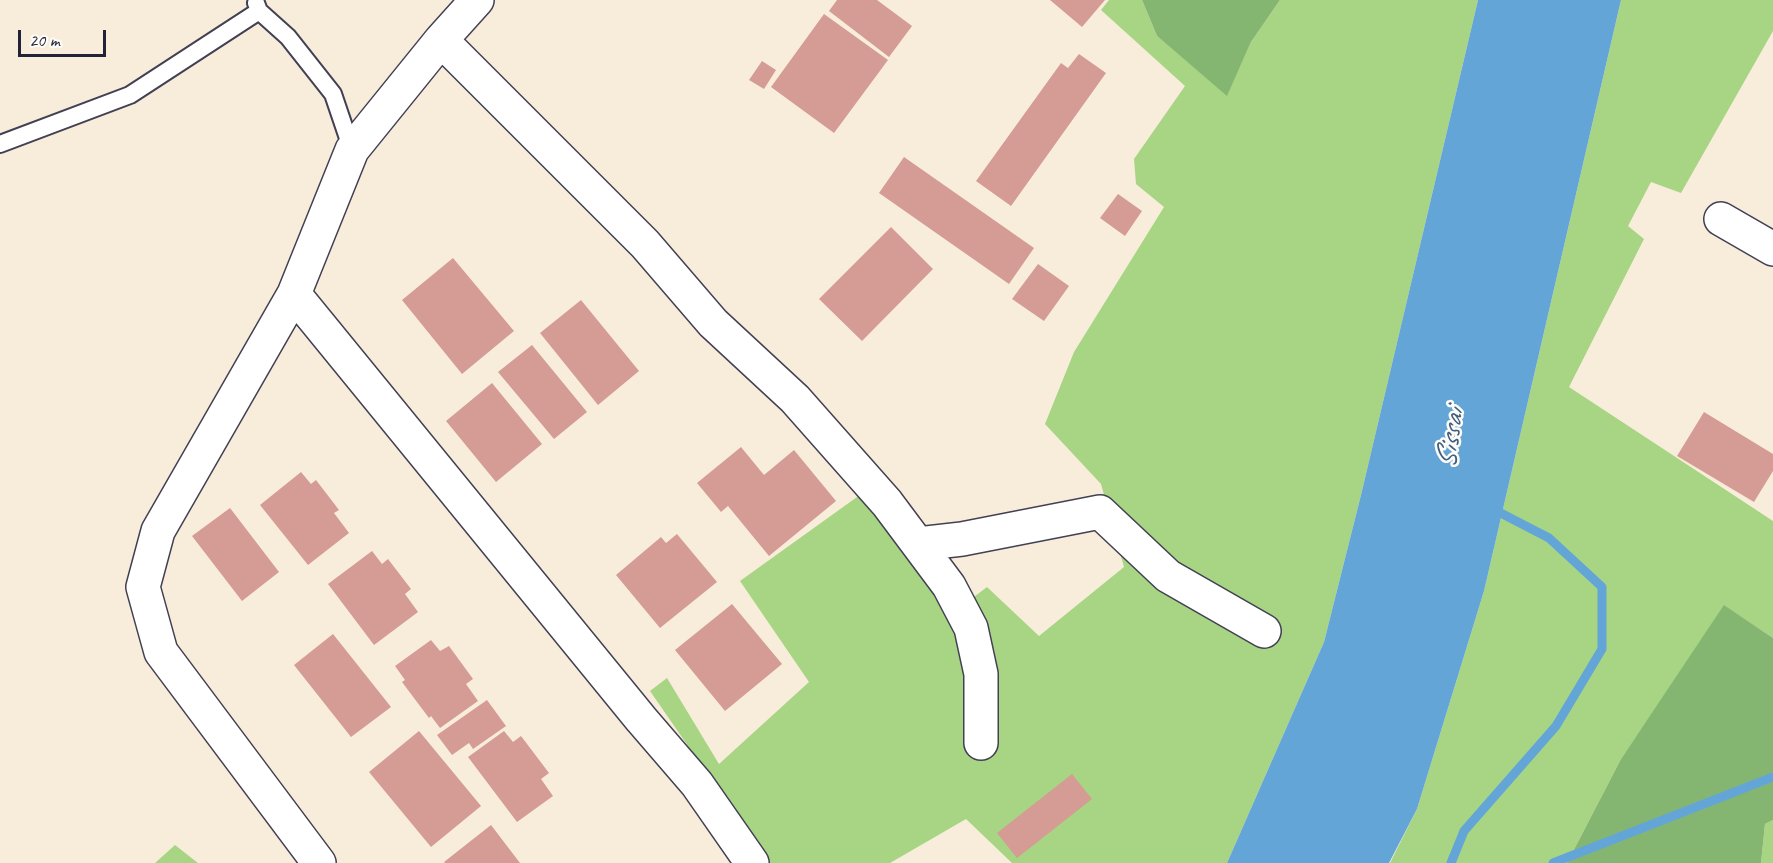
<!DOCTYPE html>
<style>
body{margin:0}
#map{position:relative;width:1773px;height:863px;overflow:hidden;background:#f8eddb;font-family:Caveat,sans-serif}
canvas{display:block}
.scale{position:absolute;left:18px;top:30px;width:88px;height:27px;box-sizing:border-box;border:3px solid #22223b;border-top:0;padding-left:8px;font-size:18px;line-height:21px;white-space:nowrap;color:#22223b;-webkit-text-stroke:4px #fdfcf7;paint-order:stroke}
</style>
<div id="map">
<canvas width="1773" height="863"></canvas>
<div class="scale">20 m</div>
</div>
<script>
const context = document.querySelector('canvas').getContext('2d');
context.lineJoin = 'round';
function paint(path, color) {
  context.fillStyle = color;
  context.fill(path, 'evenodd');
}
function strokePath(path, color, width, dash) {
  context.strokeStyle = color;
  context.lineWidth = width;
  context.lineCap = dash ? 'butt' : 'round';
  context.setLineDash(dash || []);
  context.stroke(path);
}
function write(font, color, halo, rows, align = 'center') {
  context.font = font + ' Caveat,sans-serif';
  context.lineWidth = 5;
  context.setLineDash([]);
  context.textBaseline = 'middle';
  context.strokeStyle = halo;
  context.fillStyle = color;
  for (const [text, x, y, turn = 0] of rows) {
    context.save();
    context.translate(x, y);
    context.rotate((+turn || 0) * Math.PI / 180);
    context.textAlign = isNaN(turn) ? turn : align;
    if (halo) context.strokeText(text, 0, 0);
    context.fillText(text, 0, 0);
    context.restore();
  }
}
const green = new Path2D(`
 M1109 0H1142L1157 36 1227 95 1251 42 1280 0H1478L1361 495 1324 642 1227 863H1012L966 819 890 863H769L650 691 667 678 719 764 809 682 740 581 864 492 914 554 946 618 987 587 1039 636 1124 567 1101 484 1045 424 1074 352 1164 207 1136 184 1134 159 1185 86 1101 10Z
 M1621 0H1773V31L1681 193 1651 182 1628 226 1644 239 1569 387 1773 521V638L1725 606 1621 759 1567 863H1390L1417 809 1484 591Z
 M1773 820V863H1761L1765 824Z
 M175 845 198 863H155Z`);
const forest = new Path2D(`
 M1142 0H1280L1251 42 1227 96 1157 36Z
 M1724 605 1773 638V820L1765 824 1761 863H1567L1621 759Z`);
const water = new Path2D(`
 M1478 0H1621L1484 591 1417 809 1389 863H1227L1324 642 1361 495Z`);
const stream = new Path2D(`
 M1451 863 1464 831 1556 726 1602 649V587L1549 538 1491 508
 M1553 863 1773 777`);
const building = new Path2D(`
 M837 0H877L912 26 889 57 829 11Z
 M1050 0H1105L1082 27Z
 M824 14 888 60 834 133 771 87Z
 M1079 54 1106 73 1011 206 976 181 1061 63 1068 68Z
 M762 61 776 70 764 89 749 80Z
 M904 157 1034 248 1009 284 879 193Z
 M1118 194 1142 211 1125 236 1100 218Z
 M891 227 933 269 862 341 819 299Z
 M453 258 514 331 462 374 402 300Z
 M1038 264 1069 286 1044 321 1012 299Z
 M581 300 639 371 598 405 540 333Z
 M532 345 587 412 554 439 498 372Z
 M492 383 542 444 496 482 446 421Z
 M1704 412 1773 454V471L1754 502 1677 456Z
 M741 447 764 475 794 450 836 501 769 556 728 506 721 512 697 483Z
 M301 472 311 484 316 480 339 510 334 513 349 533 308 565 260 505Z
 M230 508 279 572 242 601 192 536Z
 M677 534 717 582 660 628 616 575 661 537 666 543Z
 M372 551 382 564 388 559 411 589 405 594 418 612 374 645 328 584Z
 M732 604 782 664 725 711 675 650Z
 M333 634 391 707 351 737 294 665Z
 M431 640 440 651 449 646 473 679 466 684 478 701 440 728 431 716 429 718 402 682 405 680 395 666Z
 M487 700 506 726 473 749 469 743 452 755 437 735Z
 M419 731 481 806 431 847 369 772Z
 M504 731 513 742 521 736 549 773 541 779 553 796 517 822 468 757Z
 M1072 774 1092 799 1017 858 997 833Z
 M491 825 520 863H445L444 862Z`);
const lane = new Path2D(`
 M256 3 259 11 288 37 333 94 352 150
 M0 144 130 95 259 11`);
const street = new Path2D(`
 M477 0 441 40 645 244 713 323 795 399 887 503 949 586 971 628 981 674V743
 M1721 219 1773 249
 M294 294 641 719 697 784 752 863
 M918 544 962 539 1100 512 1168 576 1264 631
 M319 863 161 652 143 587 158 531 294 294 352 150 441 40`);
const waterNames = [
 ["Sissai",1451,439,-81]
];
paint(green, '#a7d583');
paint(forest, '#85b671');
paint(water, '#64a5d8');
strokePath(stream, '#64a5d8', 9);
paint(building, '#d59b95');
strokePath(lane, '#424053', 20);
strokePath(street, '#424053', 36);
strokePath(lane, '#fff', 16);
strokePath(street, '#fff', 33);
write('italic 30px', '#405d82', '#fdfcf7', waterNames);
</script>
